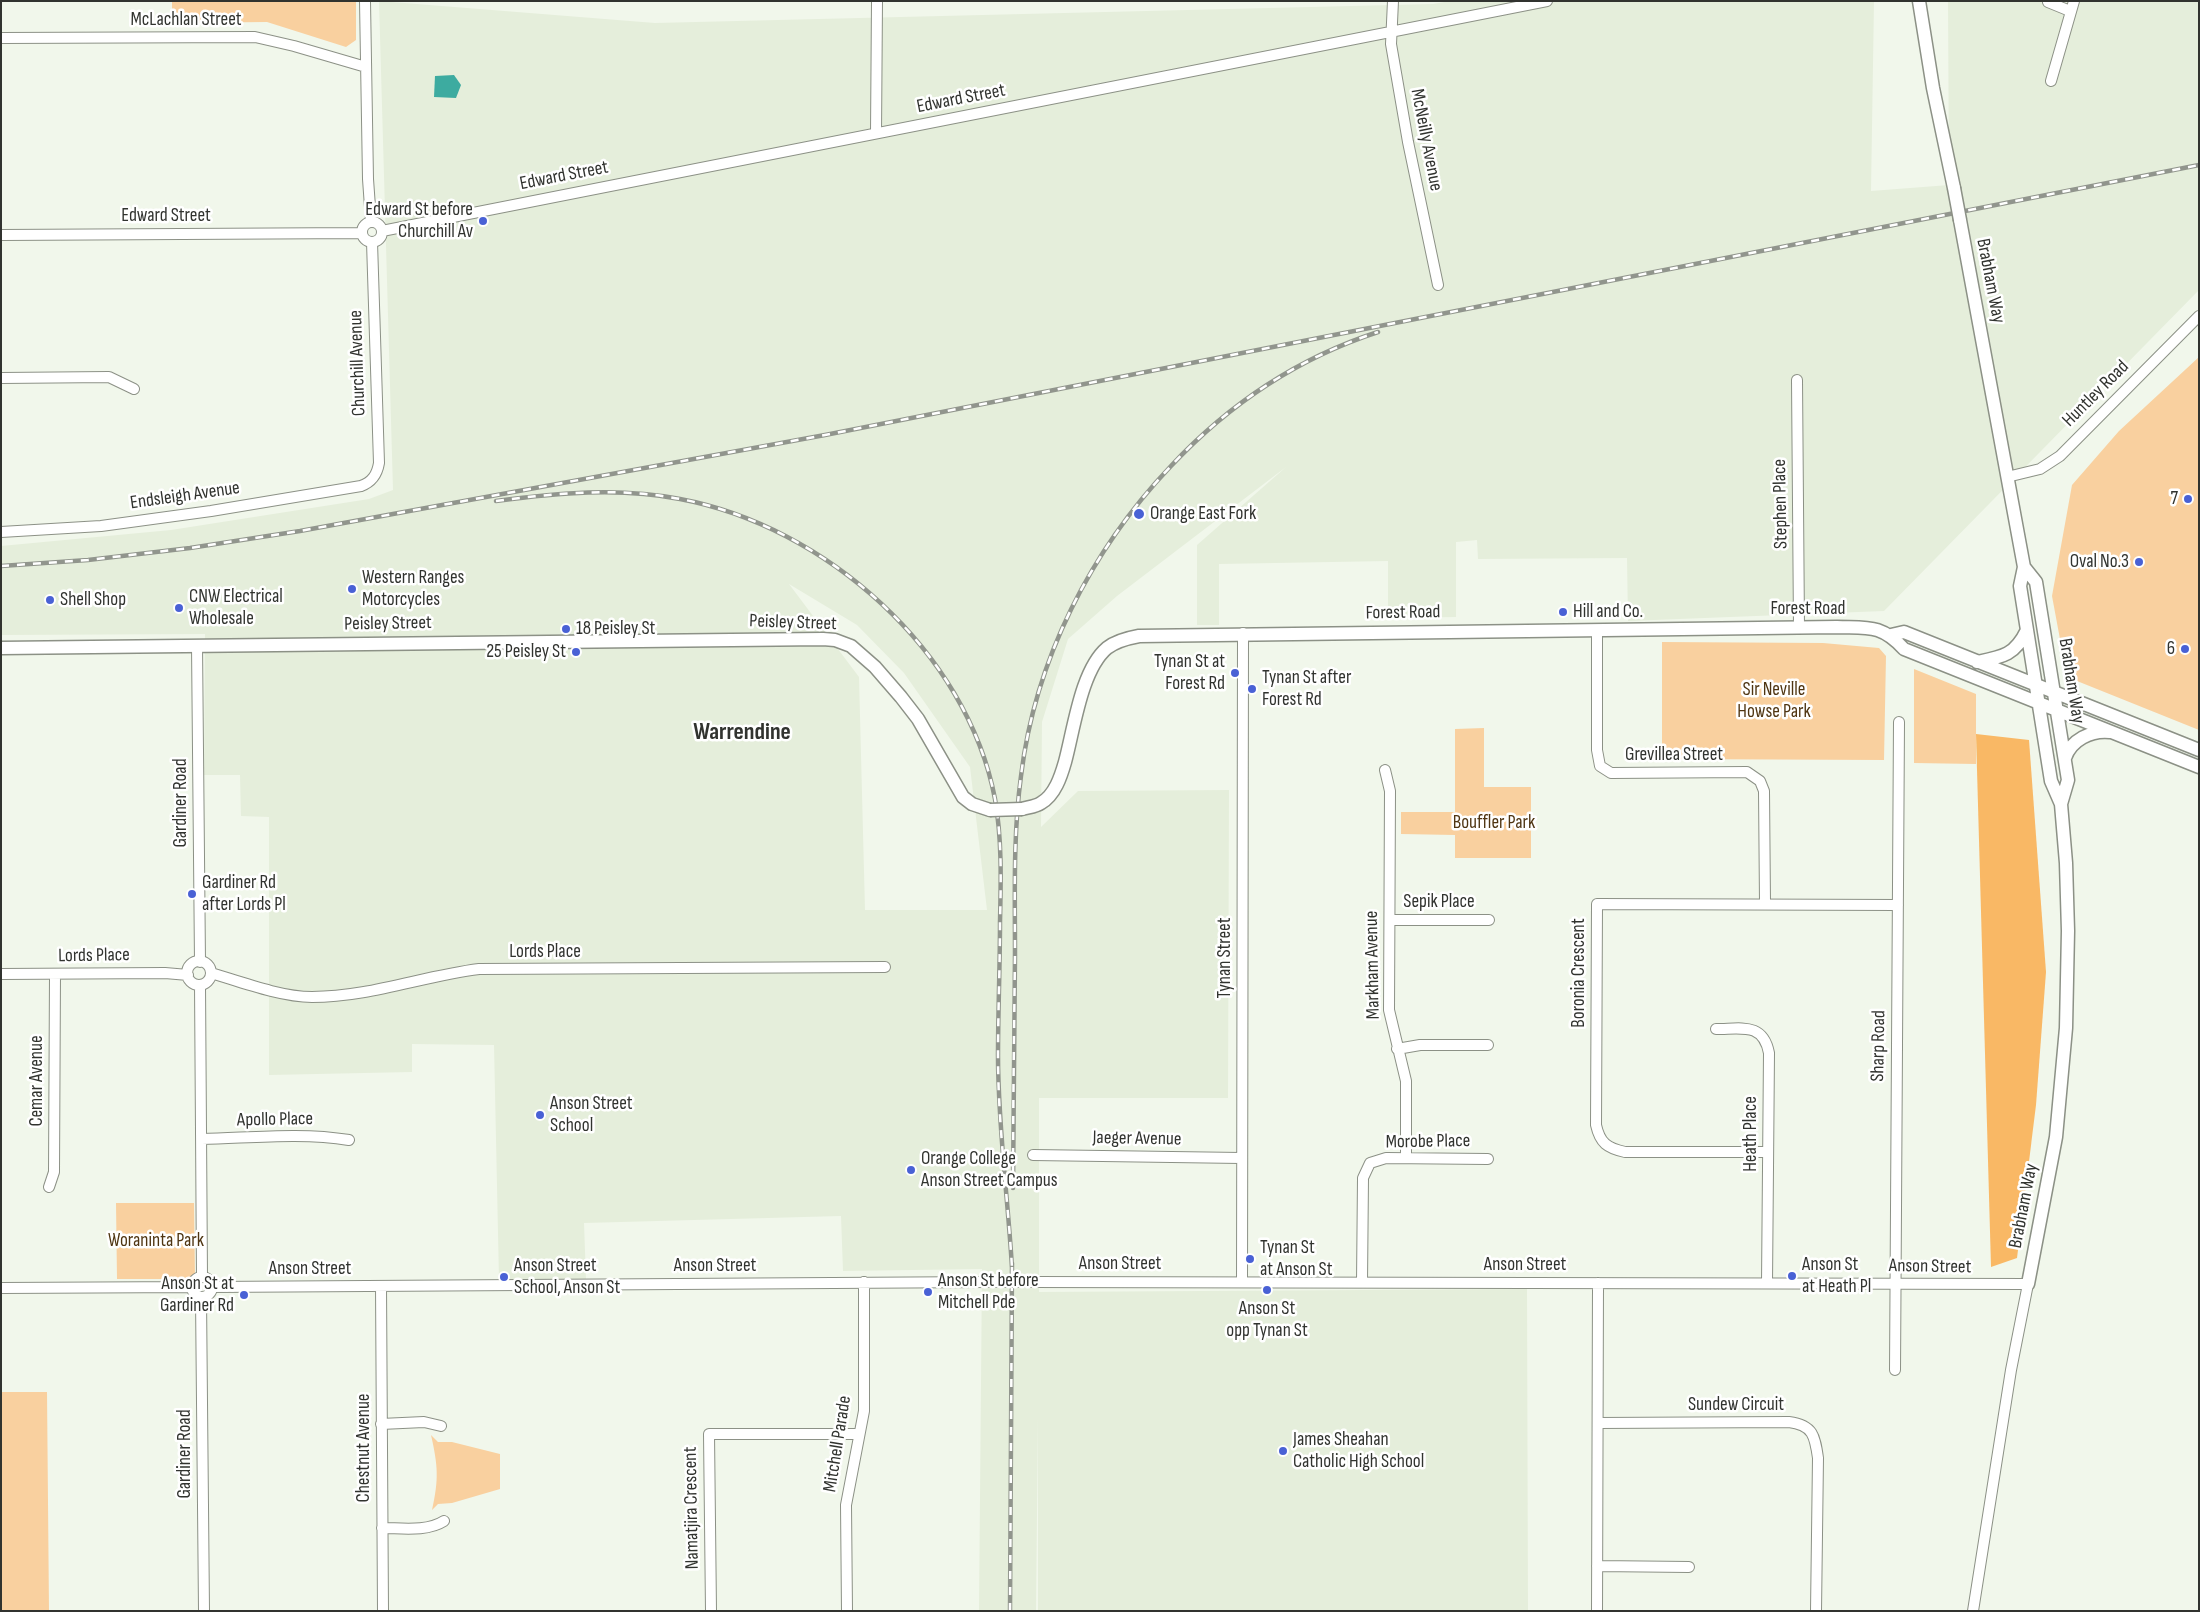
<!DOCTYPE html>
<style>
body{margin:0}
#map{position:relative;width:2200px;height:1612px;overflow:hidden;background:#f1f7eb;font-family:"Sofia Sans Condensed",sans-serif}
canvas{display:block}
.frame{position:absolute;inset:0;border:2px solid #31332f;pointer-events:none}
</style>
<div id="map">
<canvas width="2200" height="1612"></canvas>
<div class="frame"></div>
</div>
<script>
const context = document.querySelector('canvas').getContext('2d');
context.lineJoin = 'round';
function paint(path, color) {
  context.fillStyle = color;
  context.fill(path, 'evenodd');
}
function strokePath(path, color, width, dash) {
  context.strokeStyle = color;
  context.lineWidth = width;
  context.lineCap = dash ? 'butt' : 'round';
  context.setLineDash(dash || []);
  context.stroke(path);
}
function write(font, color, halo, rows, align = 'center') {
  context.font = font + ' "Sofia Sans Condensed",sans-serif';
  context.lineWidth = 5;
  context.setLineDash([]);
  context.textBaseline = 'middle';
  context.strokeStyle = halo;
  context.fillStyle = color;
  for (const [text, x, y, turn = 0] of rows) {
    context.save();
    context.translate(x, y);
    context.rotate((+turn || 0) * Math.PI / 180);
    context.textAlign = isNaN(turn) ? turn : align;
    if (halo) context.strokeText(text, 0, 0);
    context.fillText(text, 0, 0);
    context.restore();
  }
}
const built = new Path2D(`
 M379 1 655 23 1433 4 1450 1H1874L1871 191 1949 185 1948 1H2199V290L1884 611 1628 621 1627 558 1478 559 1477 540 1456 542V617L1388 618V561L1219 564V625H1197V545L1286 467 1117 596 1068 639 1042 722 1041 827 1078 791 1229 790 1228 1098H1039V1292L1527 1289 1528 1611H1038V1417L1036 1611H979L982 1269 843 1271 841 1216 584 1223 586 1279 499 1280 494 1045 412 1044V1072L269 1075V817L241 816 240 775H204L205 634 1 635V546L171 530 369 499 393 490ZM789 584 857 625 904 673 970 767 987 910H865L859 677Z`);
const green = new Path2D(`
 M172 1H356V40L346 47 267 22 172 23Z
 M2199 357V730L2067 677 2052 596 2072 485 2119 431Z
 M1662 642 1823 643 1879 648 1886 656 1884 760 1662 759Z
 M1914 669 1976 694V764L1914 763Z
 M1484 728V787H1531V858H1455V835L1401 834V812H1455V729Z
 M116 1203H194L195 1279H117Z
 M1 1392H47L49 1611H1Z
 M431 1435 438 1442H452L500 1454V1489L452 1503 438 1504 432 1510C439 1479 438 1466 431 1435Z`);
const forest = new Path2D(`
 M1976 734 2029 740 2046 972 2036 1105 2017 1258 1991 1267Z`);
const water = new Path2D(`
 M454 75 461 85 456 98 434 97 435 76Z`);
const minor = new Path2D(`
 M365 1 368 179 371 221
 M1393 1 1391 44 1408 142 1438 285
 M2048 2 2070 11
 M1 38 255 37 294 46 366 67
 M2051 81 2074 1
 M876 133 877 1
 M362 232a10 10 0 1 1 20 0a10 10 0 1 1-20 0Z
 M382 231 1547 1
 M1 235 362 233
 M1 378 109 377 134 389
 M1797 380 1799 628
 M2007 477 2040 469 2060 456 2199 316
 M1 532 101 526 211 511 361 486C372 482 377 475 379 463L372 242
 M1597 630V750L1600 766 1611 773 1747 772 1760 781 1764 791 1765 903
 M197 645 200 962
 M1385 770 1390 791 1389 1010 1406 1081V1158
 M1390 920H1489
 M187 973a12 12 0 1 1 24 0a12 12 0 1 1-24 0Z
 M211 973C241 982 281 997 312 997 369 997 423 976 479 969L885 967
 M1 974 165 973 188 975
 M200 985 202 1277
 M1716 1029C1741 1029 1763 1022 1769 1053L1767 1283
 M1397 1049 1420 1045H1488
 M202 1139C250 1138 301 1132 349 1140
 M1768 1152H1625C1607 1148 1600 1143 1596 1125L1597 904 1898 905
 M1033 1155 1241 1158
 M49 1187 54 1172 55 974
 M192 1287a10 10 0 1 1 20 0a10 10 0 1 1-20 0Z
 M1031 1282 2028 1284 2011 1370 1973 1611
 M1242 1282 1243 633
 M1362 1282 1363 1178 1370 1163 1386 1158 1488 1159
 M381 1286 383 1611
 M212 1287 988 1282
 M1 1288 191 1287
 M201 1298 204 1611
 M1895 1370 1899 722
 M1598 1423 1789 1422C1813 1425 1815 1436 1818 1458L1816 1611
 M381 1424 424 1422 441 1426
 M382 1528C401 1528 427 1532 444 1521
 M1597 1566 1689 1567
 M711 1611 709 1434H859
 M847 1611 846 1505 864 1411V1282
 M1597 1611 1598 1283`);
const major = new Path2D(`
 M1919 1 1933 88 1954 188
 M1960 220 2024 567 2020 586 2051 781 2061 804 2066 863 2068 931 2066 1028 2056 1137 2028 1284
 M2024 567 2036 582 2068 780 2061 804
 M1891 635 1904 632 2199 750
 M1 648 823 639 835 640 851 646 875 667 901 697 918 719 963 797 972 804 990 810
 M1977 662C2003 657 2015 655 2027 630
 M2065 758C2071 740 2091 730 2110 732
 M1022 809C1028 807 1035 807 1041 803 1055 795 1061 776 1065 762 1074 729 1081 670 1107 648 1116 641 1128 638 1139 636L1837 627C1868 628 1881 624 1904 649L2199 767`);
const rail = new Path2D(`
 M496 501C557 493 619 487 680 499 825 526 967 651 995 799 1002 839 1001 880 1000 922 1000 966 998 1011 998 1056 998 1127 1008 1198 1012 1268
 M1 566 88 560 190 548 300 531 825 435 2199 165
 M1013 1188C1013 1110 1014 1032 1015 954 1015 895 1013 835 1021 776 1035 660 1091 550 1171 466 1229 404 1298 358 1378 332
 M1010 1611 1012 1263`);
const minorBridge = new Path2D(`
 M988 1282H1031`);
const majorBridge = new Path2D(`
 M1954 188 1960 220
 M990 810 1022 809`);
const markers = [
 [483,221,5,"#4961d5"],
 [2188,499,5,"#4961d5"],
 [1139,514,6,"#4961d5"],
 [2139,562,5,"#4961d5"],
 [352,589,5,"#4961d5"],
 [50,600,5,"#4961d5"],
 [179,608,5,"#4961d5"],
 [1563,612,5,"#4961d5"],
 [566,629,5,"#4961d5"],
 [2185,649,5,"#4961d5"],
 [576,652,5,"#4961d5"],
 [1235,673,5,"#4961d5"],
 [1252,689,5,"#4961d5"],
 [192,894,5,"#4961d5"],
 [540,1115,5,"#4961d5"],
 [911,1170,5,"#4961d5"],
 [1250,1259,5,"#4961d5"],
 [1792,1276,5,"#4961d5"],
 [504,1277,5,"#4961d5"],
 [1267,1290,5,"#4961d5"],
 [928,1292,5,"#4961d5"],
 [244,1295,5,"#4961d5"],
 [1283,1451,5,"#4961d5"]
];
const streetNames = [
 ["McLachlan Street",186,20],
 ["Edward Street",961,99,-11],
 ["McNeilly Avenue",1426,140,79],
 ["Edward Street",564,176,-11],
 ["Edward Street",166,216],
 ["Brabham Way",1990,281,79],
 ["Churchill Avenue",358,363,-92],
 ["Huntley Road",2096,394,-45],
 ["Endsleigh Avenue",185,496,-8],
 ["Stephen Place",1781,504,-91],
 ["Forest Road",1808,609],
 ["Forest Road",1403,613,-1],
 ["Peisley Street",793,623,2],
 ["Peisley Street",388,624,-1],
 ["Brabham Way",2071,681,81],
 ["Grevillea Street",1674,755],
 ["Gardiner Road",181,803,-90],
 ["Sepik Place",1439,902],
 ["Lords Place",545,952],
 ["Lords Place",94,956,-1],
 ["Tynan Street",1225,958,-90],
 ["Markham Avenue",1373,965,-91],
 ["Boronia Crescent",1579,973,-90],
 ["Sharp Road",1879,1046,-89],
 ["Cemar Avenue",37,1081,-90],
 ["Apollo Place",275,1120,-1],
 ["Heath Place",1751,1134,-90],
 ["Jaeger Avenue",1137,1139,1],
 ["Morobe Place",1428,1142,-1],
 ["Brabham Way",2024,1206,-79],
 ["Anson Street",1120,1264],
 ["Anson Street",1525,1265],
 ["Anson Street",715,1266],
 ["Anson Street",1930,1267,1],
 ["Anson Street",310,1269],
 ["Sundew Circuit",1736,1405],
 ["Mitchell Parade",838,1444,-81],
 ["Chestnut Avenue",364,1448,-90],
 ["Gardiner Road",185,1454,-90],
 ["Namatjira Crescent",692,1508,-91]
];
const poiNames = [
 ["Edward St before",473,210,"right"],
 ["Churchill Av",473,232,"right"],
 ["7",2178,499,"right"],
 ["Orange East Fork",1150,514],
 ["Oval No.3",2129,562,"right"],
 ["Western Ranges",362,578],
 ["Motorcycles",362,600],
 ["CNW Electrical",189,597],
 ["Wholesale",189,619],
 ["Shell Shop",60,600],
 ["Hill and Co.",1573,612],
 ["18 Peisley St",576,629],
 ["6",2175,649,"right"],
 ["25 Peisley St",566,652,"right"],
 ["Tynan St at",1225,662,"right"],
 ["Forest Rd",1225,684,"right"],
 ["Tynan St after",1262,678],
 ["Forest Rd",1262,700],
 ["Gardiner Rd",202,883],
 ["after Lords Pl",202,905],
 ["Anson Street",550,1104],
 ["School",550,1126],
 ["Orange College",921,1159],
 ["Anson Street Campus",921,1181],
 ["Tynan St",1260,1248],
 ["at Anson St",1260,1270],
 ["Anson St",1802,1265],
 ["at Heath Pl",1802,1287],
 ["Anson Street",514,1266],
 ["School, Anson St",514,1288],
 ["Anson St before",938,1281],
 ["Mitchell Pde",938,1303],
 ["Anson St at",234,1284,"right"],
 ["Gardiner Rd",234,1306,"right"],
 ["Anson St",1267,1309,"center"],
 ["opp Tynan St",1267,1331,"center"],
 ["James Sheahan",1293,1440],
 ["Catholic High School",1293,1462]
];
const parkNames = [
 ["Sir Neville",1774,690],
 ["Howse Park",1774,712],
 ["Bouffler Park",1494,823],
 ["Woraninta Park",156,1241]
];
const districtNames = [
 ["Warrendine",742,733]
];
paint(built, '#e5eedb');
paint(green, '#f9d09f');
paint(forest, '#f9b865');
paint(water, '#3daba0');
strokePath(minor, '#8c9186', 12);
strokePath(major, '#8c9186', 15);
strokePath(minor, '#fff', 10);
strokePath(major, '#fff', 12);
strokePath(rail, '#91958d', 4.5);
strokePath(rail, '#fff', 2.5, [8]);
strokePath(minorBridge, '#8c9186', 12, []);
strokePath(majorBridge, '#8c9186', 15, []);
strokePath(minorBridge, '#fff', 10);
strokePath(majorBridge, '#fff', 12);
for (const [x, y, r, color] of markers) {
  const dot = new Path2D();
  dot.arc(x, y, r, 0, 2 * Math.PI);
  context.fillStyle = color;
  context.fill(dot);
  strokePath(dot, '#fff', 2);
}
write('19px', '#31332f', '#fff', streetNames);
write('19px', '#31332f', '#fff', poiNames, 'left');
write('19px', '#4f3512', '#fff', parkNames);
write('bold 24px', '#31332f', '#fff', districtNames);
</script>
